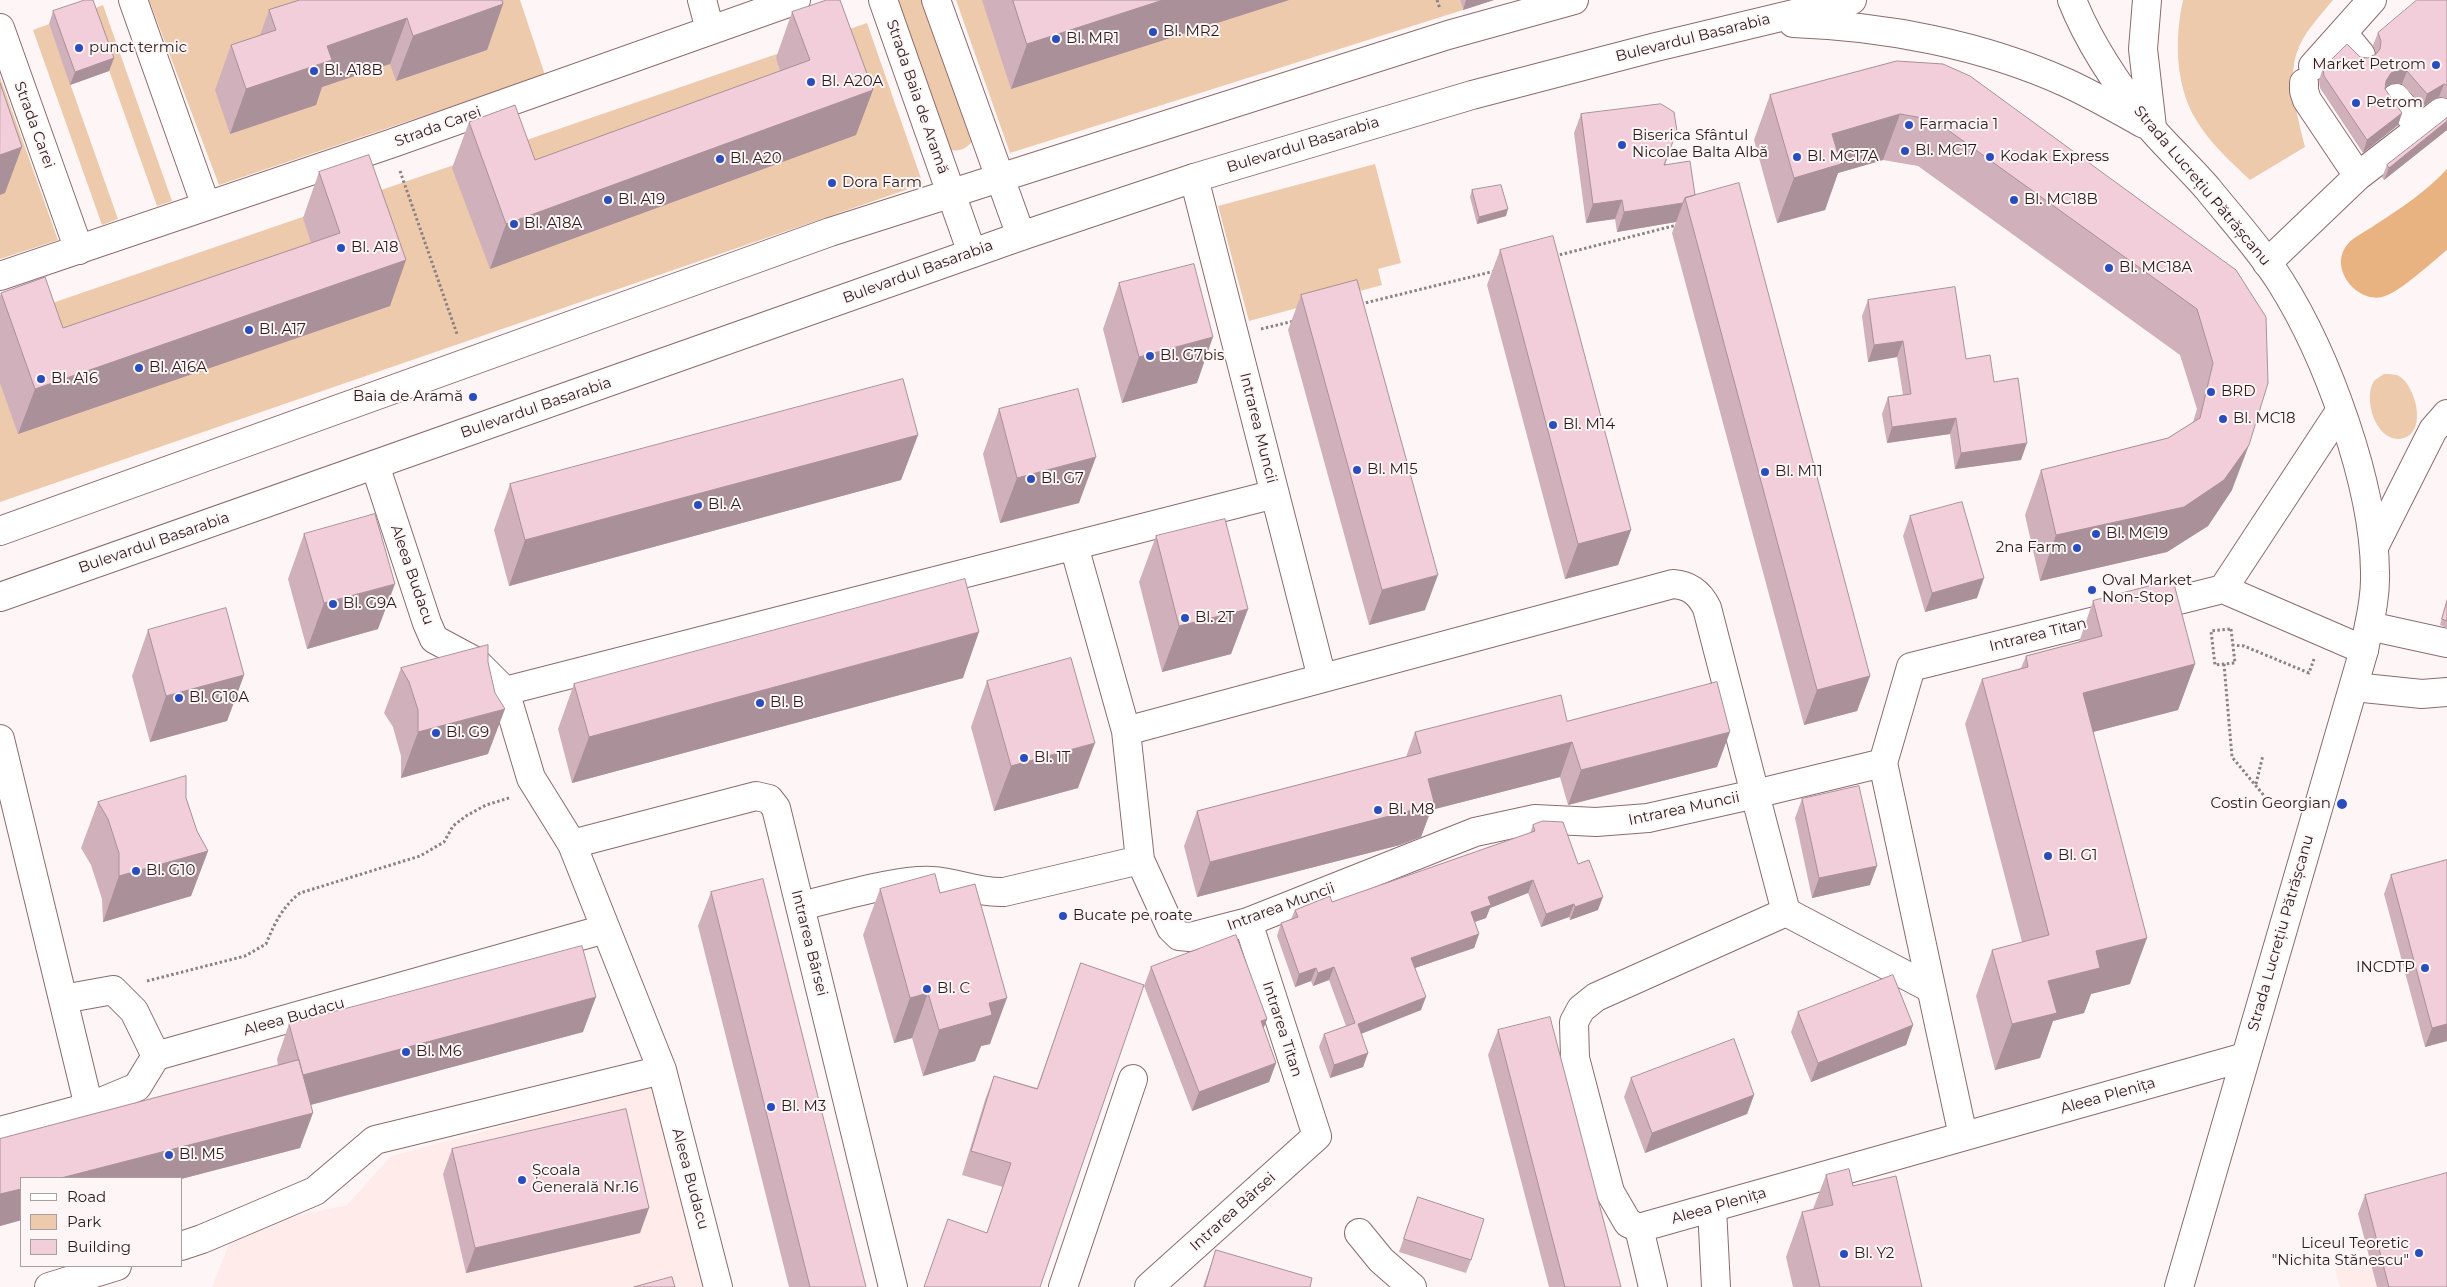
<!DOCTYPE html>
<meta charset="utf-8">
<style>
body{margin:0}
#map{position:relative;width:2447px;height:1287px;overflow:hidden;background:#fef6f6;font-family:Montserrat,sans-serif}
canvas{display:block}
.legend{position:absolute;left:20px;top:1177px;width:162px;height:90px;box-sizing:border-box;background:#fef6f6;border:1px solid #a99f9f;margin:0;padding:6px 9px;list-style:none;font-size:15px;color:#2a1c1c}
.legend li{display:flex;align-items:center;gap:10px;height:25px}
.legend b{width:25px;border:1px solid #a99f9f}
</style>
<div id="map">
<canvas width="2447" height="1287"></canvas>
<ul class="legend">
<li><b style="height:6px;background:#fff"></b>Road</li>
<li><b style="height:14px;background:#eecaac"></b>Park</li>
<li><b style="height:14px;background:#f2cdda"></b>Building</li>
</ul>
</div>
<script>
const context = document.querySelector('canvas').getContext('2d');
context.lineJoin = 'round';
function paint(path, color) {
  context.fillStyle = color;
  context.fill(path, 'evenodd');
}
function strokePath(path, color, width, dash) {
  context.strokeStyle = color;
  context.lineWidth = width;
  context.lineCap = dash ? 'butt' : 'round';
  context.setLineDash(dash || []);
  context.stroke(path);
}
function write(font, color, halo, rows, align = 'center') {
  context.font = font + ' Montserrat,sans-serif';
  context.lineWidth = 4;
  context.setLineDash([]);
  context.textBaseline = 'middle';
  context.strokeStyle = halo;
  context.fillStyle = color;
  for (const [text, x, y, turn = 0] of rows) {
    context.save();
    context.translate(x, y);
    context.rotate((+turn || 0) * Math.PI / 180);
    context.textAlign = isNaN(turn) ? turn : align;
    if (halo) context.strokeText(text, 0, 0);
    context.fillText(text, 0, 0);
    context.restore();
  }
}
const built = new Path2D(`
 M651 1087 703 1287H212L235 1229 347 1205 391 1156Z
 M2447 1238V1287H2340L2335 1268Z`);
const green = new Path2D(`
 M149 0H520L545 75 219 185Z
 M891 0H928L973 140C967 149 959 152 948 150Z
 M956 0H1460L1463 10 1010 153Z
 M2183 0H2333C2320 16 2302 34 2296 55 2288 83 2298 119 2305 147L2250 180C2232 163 2214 147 2200 126 2175 90 2174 41 2183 0Z
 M103 5 172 201 157 206 88 11Z
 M867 23 923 184 0 502V321Z
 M49 24 118 219 102 225 33 30Z
 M0 77 58 240 0 259Z
 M1375 164 1401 263 1378 269 1382 285 1249 321 1218 206Z
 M2384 374C2388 374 2395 374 2399 376 2416 386 2427 431 2404 438 2377 446 2362 399 2374 381 2376 379 2381 376 2384 374Z`);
const forest = new Path2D(`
 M2447 169V250C2433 261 2398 294 2382 297 2358 303 2328 269 2347 245 2353 237 2367 231 2375 225 2401 208 2426 192 2447 169Z`);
const path = new Path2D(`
 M1437 0 1440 9
 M400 171 457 334
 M1555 256 1677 225
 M1361 304 1495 271
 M1261 329 1294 321
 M2231 629 2235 663 2215 665 2211 631Z
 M2232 645 2244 646 2309 673 2314 659
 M2224 664 2232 757 2266 798
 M2256 784 2263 755
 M147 981 245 956 266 944C274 924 283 906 300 893L420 856 444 842 453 826 466 816 486 805 509 798`);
const minor = new Path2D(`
 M133 0 206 206
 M702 0 710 30
 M883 0 972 253
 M936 0 1021 236
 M0 28 79 250
 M2343 33 2361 55
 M2313 66 2372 0
 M2304 83V91L2307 100 2358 176
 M2396 98 2420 128
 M1194 178 1322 678
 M2267 263 2358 176 2441 112
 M0 276 390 144 796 0
 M375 465 427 623 434 639 475 661 505 691 531 778 572 844 662 1070 718 1287
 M1074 546 1126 731
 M2374 547 2433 430 2447 414
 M1673 584C1689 585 1699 592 1707 608L1755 794 1648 818 1596 822 1535 819 1475 832 1248 922 1190 937 1179 936 1171 928 1140 860 1126 731Z
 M2223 589 2340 411
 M2369 626 2447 643
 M2354 687 2422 694 2447 692
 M505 691 1275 494
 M0 739 89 1107
 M1883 763 1963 1136
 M572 844 756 796 769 799 776 808 893 1287
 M800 906C837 898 896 879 932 881 957 882 976 893 1004 892L1140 860
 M1786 912 1596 997 1581 1009 1574 1022 1575 1058 1610 1192 1628 1223 1639 1228 2245 1057
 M1930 988 1786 912 1755 794 1883 763 1911 667 2223 589 2364 650
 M63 999 113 990 134 1011 156 1056
 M0 1131 89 1107 137 1087 156 1056 605 929
 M1712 1208 1716 1287
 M1639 1228 1653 1287
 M1359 1233 1381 1260 1412 1287
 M181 1246 202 1239 315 1191 375 1140 662 1070
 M49 1287 117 1266
 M1063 1287 1133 1079
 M1149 1287 1317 1136 1248 922`);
const major = new Path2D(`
 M2072 0C2090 46 2120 89 2151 128 2169 149 2190 168 2208 189 2232 219 2259 248 2280 281 2327 355 2374 484 2375 572 2376 598 2369 624 2364 650L2179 1287
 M2147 0 2143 49 2152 127
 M1793 23C1885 26 1983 45 2067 83 2093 95 2119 110 2144 124
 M0 531 830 232 1448 35 1574 0
 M0 597 1021 236 1194 178 1472 95 1656 47 1852 0`);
const wall = new Path2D(`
 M982 0H1289L1011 89Z
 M1460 0H1494L1463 10Z
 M2447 0V98L2439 97 2423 106 2402 84 2394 83 2387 86 2385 89 2402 113 2398 125 2363 153 2320 88 2319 80 2323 68 2360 57 2368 58 2376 54V53L2373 45 2378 33Z
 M503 4 487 50 396 81 390 64 322 87 316 105 230 134 215 90 231 45 260 35 269 10Z
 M53 11 114 58 109 71 70 85 49 24Z
 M792 12 856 135 490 269 452 168 469 122 535 160 780 71 776 58Z
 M1897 61 2236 270 2232 490 2208 526 2167 552 2040 581 2025 515 2041 470 2168 438 2193 422 2197 409 2180 355 1918 166 1883 160 1838 173 1825 210 1777 223 1754 140 1770 95Z
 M1581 114 1670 151 1665 165 1695 195 1870 676 1857 711 1804 725 1672 233 1676 222 1617 232 1615 219 1586 223 1574 133Z
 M2447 118V130L2384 180 2382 177 2387 165Z
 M319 172 390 306 18 434 0 383V296L1 293 63 328 311 243 303 218Z
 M1472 190 1506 216 1477 224 1470 197Z
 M1500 250 1631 530 1618 565 1565 579 1487 285Z
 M1119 283 1197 383 1122 403 1103 329Z
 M1301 295 1425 610 1369 625 1288 330Z
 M1868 300 1966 359 1994 382 2021 460 1955 469 1950 434 1887 443 1882 414 1888 397 1903 395 1897 357 1868 362 1862 316Z
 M999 409 1079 503 1000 523 983 454Z
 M918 435 901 480 509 586 494 530 510 484Z
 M1910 516 1977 598 1925 612 1903 536Z
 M304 534 378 629 307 649 288 579Z
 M1156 536 1248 609 1231 654 1162 672 1139 582Z
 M2447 599V628L2440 625Z
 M2093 601 2195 664 2178 710 2093 732 2130 984 2091 994 2084 1013 2053 1021 2040 1058 1995 1070 1976 996 1992 950 2022 942 1965 724 1982 679 2021 668 2026 656 2079 642Z
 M148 630 244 675 227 721 150 742 132 676Z
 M401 668 488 754 401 778V756L393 727 384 713Z
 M963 678 572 783 558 729 574 684Z
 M987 681 1078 788 994 811 971 727Z
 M1567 721 1717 767 1568 805 1560 777 1431 810 1421 837 1400 845 1197 897 1184 846 1197 811 1406 757 1415 732Z
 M186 798 197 831 208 851 191 896 103 922 102 899 91 865 81 848 98 802Z
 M1802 799 1870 885 1812 898 1795 818Z
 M1533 825 1578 864 1598 910 1570 920 1569 917 1541 927 1528 893 1490 908 1486 918 1475 922 1479 934 1474 948 1415 968 1421 1010 1361 1034 1368 1053 1363 1067 1330 1078 1319 1047 1324 1034 1346 1026 1329 980 1313 986 1311 981 1295 987 1277 936 1281 923 1291 919 1295 910 1332 902 1530 833Z
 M2447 860V1041L2425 1047 2384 894 2391 875Z
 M880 889 940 893 990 1044 981 1046 975 1061 923 1076 912 1038 894 1043 863 935Z
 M711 892 866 1287H789L698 926Z
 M1081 963 1040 1287 987 1233 1003 1187 962 1175 985 1100 994 1076 1037 1088Z
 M1151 967 1267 1019 1263 1029 1276 1063 1269 1082 1192 1111 1144 986Z
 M1798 1012 1913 1025 1906 1045 1811 1082 1791 1032Z
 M289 1024 583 1032 311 1105 300 1148 181 1179V1178L0 1226V1139L278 1065 277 1059Z
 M1498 1030 1621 1287H1549L1488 1055Z
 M1631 1078 1754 1095 1747 1114 1645 1153 1624 1097Z
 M452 1149 640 1233 466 1273 443 1174Z
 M1826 1175 1853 1186 1922 1287H1793L1786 1257 1802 1212 1813 1209Z
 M2365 1195 2447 1287H2377L2358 1214Z
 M1418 1197 1471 1260 1466 1273 1399 1252Z
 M1216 1250 1310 1287H1203Z`);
const shadedWall = new Path2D(`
 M1163 0H1289L1011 89 1027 44Z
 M1466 0H1494L1463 10Z
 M503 4 487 50 396 81 413 36Z
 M407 18 390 64 322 87 316 105 230 134 246 89 327 46Z
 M114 58 109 71 70 85 75 72Z
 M2399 70 2407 71 2402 84 2394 83 2387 86 2381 93 2386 81 2391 73Z
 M2444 84 2439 97 2423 106 2427 94Z
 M873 90 856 135 490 269 506 224Z
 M2402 113 2398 125 2363 153 2367 140Z
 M1900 114 1883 160 1838 173 1825 210 1777 223 1794 178 1832 134Z
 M2447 121V130L2384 180 2389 168Z
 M22 147 5 193 0 195V155Z
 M1622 200 1615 219 1586 223 1593 204Z
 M1683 203 1676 222 1617 232 1624 212Z
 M1508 209 1506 216 1477 224 1479 217Z
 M406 260 390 306 18 434 35 389Z
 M1213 337 1197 383 1122 403 1139 357Z
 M1903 341 1897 357 1868 362 1874 345Z
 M1956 418 1950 434 1887 443 1892 427Z
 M918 435 901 480 509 586 525 540Z
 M2027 443 2021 460 1955 469 1961 453Z
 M2249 445 2232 490 2208 526 2167 552 2040 581 2056 535Z
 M1096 457 1079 503 1000 523 1017 478Z
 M1631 530 1618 565 1565 579 1578 544Z
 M1438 575 1425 610 1369 625 1382 590Z
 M1984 578 1977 598 1925 612 1932 593Z
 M395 584 378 629 307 649 324 603Z
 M1248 609 1231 654 1162 672 1179 626Z
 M979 632 963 678 572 783 589 737Z
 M2195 664 2178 710 2066 739 2083 693Z
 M244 675 227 721 150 742 166 696Z
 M1870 676 1857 711 1804 725 1817 690Z
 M505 709 488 754 401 778 418 732Z
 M1730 732 1717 767 1568 805 1581 770Z
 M1572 742 1560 777 1431 810 1421 837 1400 845 1197 897 1210 862 1428 779Z
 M1095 743 1078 788 994 811 1011 766Z
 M208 851 191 896 103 922 119 876Z
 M1877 866 1870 885 1812 898 1819 878Z
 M1533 880 1528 893 1490 908 1486 918 1466 925 1471 912 1488 897Z
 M1603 897 1598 910 1570 920 1575 907Z
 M1574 904 1569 917 1541 927 1546 914Z
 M1479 934 1474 948 1406 971 1411 958Z
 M2147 938 2130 984 2091 994 2084 1013 2053 1021 2040 1058 1995 1070 2012 1024 2048 981 2096 951Z
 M1334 967 1329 980 1313 986 1318 973Z
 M1316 968 1311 981 1295 987 1299 974Z
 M928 993 912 1038 894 1043 910 998Z
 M596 997 583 1032 291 1110 303 1075Z
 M1426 997 1421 1010 1353 1037 1358 1024Z
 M1007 998 990 1044 981 1046 975 1061 923 1076 939 1030 989 1003Z
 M1267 1019 1260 1038 1261 1021Z
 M2447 1024V1041L2425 1047 2432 1028Z
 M1913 1025 1906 1045 1811 1082 1818 1063Z
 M1368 1053 1363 1067 1330 1078 1334 1065Z
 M1276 1063 1269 1082 1192 1111 1199 1092Z
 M1754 1095 1747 1114 1645 1153 1652 1133Z
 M313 1113 300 1148 181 1179V1178H61Z
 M21 1189V1220L0 1226V1194Z
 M649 1208 640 1233 466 1273 475 1248Z`);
const building = new Path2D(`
 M85 0H93L114 58 75 72 53 11Z
 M300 0H502L503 4 413 36 407 18 327 46 332 60 246 89 231 45 276 30 269 10Z
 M827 0H840L873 90 506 224 469 122 515 105 535 160 810 60 792 12Z
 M1013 0H1163L1027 44Z
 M2417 0H2447V85L2444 84 2427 94 2407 71 2399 70 2391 73 2386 81 2385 89 2402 113 2367 140 2324 76 2323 68 2347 44 2360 57 2368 58 2376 54 2380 49 2381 41 2378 33Z
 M1897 61 1943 64 1970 76 2236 270 2266 317 2268 383 2249 445 2224 480 2184 507 2056 535 2041 470 2168 438 2200 418 2213 363 2197 309 1934 120 1900 114 1832 134 1841 164 1794 178 1770 95Z
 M0 83 22 147 0 155Z
 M1661 104 1674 112 1677 131 1664 165 1690 161 1695 195 1685 198 1683 203 1624 212 1622 200 1593 204 1581 114Z
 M2447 118V121L2389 168 2387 165Z
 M369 155 406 260 35 389 1 293 45 277 63 328 340 233 319 172Z
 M1739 183 1870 676 1817 690 1685 198Z
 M1501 185 1508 209 1479 217 1472 190Z
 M1553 236 1631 530 1578 544 1500 250Z
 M1194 264 1213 337 1139 357 1119 283Z
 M1357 280 1438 575 1382 590 1301 295Z
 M1955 287 1966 359 1990 355 1994 382 2018 378 2027 443 1961 453 1956 418 1892 427 1888 397 1911 394 1903 341 1874 345 1868 300Z
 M903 379 918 435 525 540 510 484Z
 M1078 389 1096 457 1017 478 999 409Z
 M1962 502 1984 578 1932 593 1910 516Z
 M375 514 395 584 324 603 304 534Z
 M1225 519 1248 609 1179 626 1156 536Z
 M965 579 979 632 589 737 574 684Z
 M2173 580 2195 664 2083 693 2147 938 2096 951 2100 968 2048 981 2057 1013 2012 1024 1992 950 2049 935 1982 679 2028 667 2026 656 2102 636 2093 601Z
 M2447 601V621L2442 619Z
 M226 608 244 675 166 696 148 630Z
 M488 645V662L495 693 505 709 418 732V710L409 682 401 668Z
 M1071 658 1095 743 1011 766 987 681Z
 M1717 682 1730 732 1581 770 1572 742 1428 779 1434 802 1413 810 1210 862 1197 811 1421 753 1415 732 1561 695 1567 721Z
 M186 776V798L197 831 208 851 119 876V853L108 819 98 802Z
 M1859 786 1877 866 1819 878 1802 799Z
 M1543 821 1563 822 1578 864 1589 860 1603 897 1575 907 1574 904 1546 914 1533 880 1488 897 1491 905 1471 912 1479 934 1411 958 1426 997 1358 1024 1368 1053 1334 1065 1324 1034 1355 1023 1334 967 1318 973 1316 968 1299 974 1281 923 1298 917 1295 910 1330 896 1332 902 1535 831 1533 825Z
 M2447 860V1024L2432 1028 2391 875Z
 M935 874 940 893 975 884 1007 998 989 1003 992 1015 939 1030 928 993 910 998 880 889Z
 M763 879 866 1287H810L711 892Z
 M1236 935 1267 1019 1261 1021 1276 1063 1199 1092 1151 967Z
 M582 946 596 997 303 1075 289 1024Z
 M1081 963 1144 985 1040 1287H924L948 1219 987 1233 1011 1163 971 1151 994 1076 1037 1089Z
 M1893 975 1913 1025 1818 1063 1798 1012Z
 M1550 1017 1621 1287H1565L1498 1030Z
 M1734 1039 1754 1095 1652 1133 1631 1078Z
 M299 1060 313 1113 61 1178H21V1189L0 1194V1139Z
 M626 1109 649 1208 475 1248 452 1149Z
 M1849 1169 1853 1186 1896 1176 1922 1287H1820L1802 1212 1833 1205 1826 1175Z
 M2447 1173V1287H2389L2365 1195Z
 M1418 1197 1484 1219 1471 1260 1404 1239Z
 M1216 1250 1312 1278 1310 1287H1205Z
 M672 1277 675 1287H634Z`);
const markers = [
 [1153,32,5,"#294dbc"],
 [1056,39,5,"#294dbc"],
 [79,48,5,"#294dbc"],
 [2436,65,5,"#294dbc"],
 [314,71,5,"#294dbc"],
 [811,82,5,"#294dbc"],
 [2356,103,5,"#294dbc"],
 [1909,125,5,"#294dbc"],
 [1622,145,5,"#294dbc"],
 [1905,151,5,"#294dbc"],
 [1797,157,5,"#294dbc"],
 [1990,157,5,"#294dbc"],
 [720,159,5,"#294dbc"],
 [832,183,5,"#294dbc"],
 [608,200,5,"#294dbc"],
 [2014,200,5,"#294dbc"],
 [514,224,5,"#294dbc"],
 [341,248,5,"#294dbc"],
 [2109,268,5,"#294dbc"],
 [249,330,5,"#294dbc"],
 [1150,356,5,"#294dbc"],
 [139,368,5,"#294dbc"],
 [41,379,5,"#294dbc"],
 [2211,392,5,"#294dbc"],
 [473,397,5,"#294dbc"],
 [2223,419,5,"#294dbc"],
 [1553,425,5,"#294dbc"],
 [1357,470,5,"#294dbc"],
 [1765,472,5,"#294dbc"],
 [1031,479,5,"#294dbc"],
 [698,505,5,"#294dbc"],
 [2096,534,5,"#294dbc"],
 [2077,548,5,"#294dbc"],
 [2092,590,5,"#294dbc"],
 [333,604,5,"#294dbc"],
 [1185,618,5,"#294dbc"],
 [179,698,5,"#294dbc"],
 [760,703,5,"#294dbc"],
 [436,733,5,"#294dbc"],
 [1024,758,5,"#294dbc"],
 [2342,804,6,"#294dbc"],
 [1378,810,5,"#294dbc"],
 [2048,856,5,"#294dbc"],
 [136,871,5,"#294dbc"],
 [1063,916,5,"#294dbc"],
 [2425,968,5,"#294dbc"],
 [927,989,5,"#294dbc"],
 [406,1052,5,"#294dbc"],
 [771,1107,5,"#294dbc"],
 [169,1155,5,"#294dbc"],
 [522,1180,5,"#294dbc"],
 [2419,1253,5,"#294dbc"],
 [1844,1254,5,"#294dbc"]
];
const poiNames = [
 ["Bl. MR2",1163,32],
 ["Bl. MR1",1066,39],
 ["punct termic",89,48],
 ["Market Petrom",2426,65,"right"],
 ["Bl. A18B",324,71],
 ["Bl. A20A",821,82],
 ["Petrom",2366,103],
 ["Farmacia 1",1919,125],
 ["Biserica Sfântul",1632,136],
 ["Nicolae Balta Albă",1632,153],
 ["Bl. MC17",1915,151],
 ["Bl. MC17A",1807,157],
 ["Kodak Express",2000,157],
 ["Bl. A20",730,159],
 ["Dora Farm",842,183],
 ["Bl. A19",618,200],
 ["Bl. MC18B",2024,200],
 ["Bl. A18A",524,224],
 ["Bl. A18",351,248],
 ["Bl. MC18A",2119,268],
 ["Bl. A17",259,330],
 ["Bl. G7bis",1160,356],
 ["Bl. A16A",149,368],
 ["Bl. A16",51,379],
 ["BRD",2221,392],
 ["Baia de Aramă",463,397,"right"],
 ["Bl. MC18",2233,419],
 ["Bl. M14",1563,425],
 ["Bl. M15",1367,470],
 ["Bl. M11",1775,472],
 ["Bl. G7",1041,479],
 ["Bl. A",708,505],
 ["Bl. MC19",2106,534],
 ["2na Farm",2067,548,"right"],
 ["Oval Market",2102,581],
 ["Non-Stop",2102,598],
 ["Bl. G9A",343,604],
 ["Bl. 2T",1195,618],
 ["Bl. G10A",189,698],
 ["Bl. B",770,703],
 ["Bl. G9",446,733],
 ["Bl. 1T",1034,758],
 ["Costin Georgian",2331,804,"right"],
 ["Bl. M8",1388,810],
 ["Bl. G1",2058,856],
 ["Bl. G10",146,871],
 ["Bucate pe roate",1073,916],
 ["INCDTP",2415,968,"right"],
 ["Bl. C",937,989],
 ["Bl. M6",416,1052],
 ["Bl. M3",781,1107],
 ["Bl. M5",179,1155],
 ["Școala",532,1171],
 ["Generală Nr.16",532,1188],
 ["Liceul Teoretic",2409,1244,"right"],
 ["\"Nichita Stănescu\"",2409,1261,"right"],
 ["Bl. Y2",1854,1254]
];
const streetNames = [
 ["Bulevardul Basarabia",1693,38,-14],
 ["Strada Baia de Aramă",917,97,71],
 ["Strada Carei",34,125,70],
 ["Strada Carei",438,127,-20],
 ["Bulevardul Basarabia",1303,145,-17],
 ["Strada Lucrețiu Pătrășcanu",2202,186,50],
 ["Bulevardul Basarabia",918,272,-20],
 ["Bulevardul Basarabia",536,408,-19],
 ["Intrarea Muncii",1258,428,76],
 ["Bulevardul Basarabia",154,543,-19],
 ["Aleea Budacu",412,575,71],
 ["Intrarea Titan",2038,635,-14],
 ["Intrarea Muncii",1684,809,-12],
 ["Intrarea Muncii",1281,907,-20],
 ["Strada Lucrețiu Pătrășcanu",2281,933,-74],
 ["Intrarea Bârsei",809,943,76],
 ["Aleea Budacu",294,1017,-16],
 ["Intrarea Titan",1282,1029,72],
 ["Aleea Plenița",2108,1096,-16],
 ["Aleea Budacu",690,1179,75],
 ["Aleea Plenița",1719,1206,-16],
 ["Intrarea Bârsei",1233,1212,-42]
];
paint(built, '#feebea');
paint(green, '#eecaac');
paint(forest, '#e8b281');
strokePath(minor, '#8d6b6b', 30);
strokePath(major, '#8d6b6b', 30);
strokePath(path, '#8d8282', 3, [2.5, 2.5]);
strokePath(minor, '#fff', 28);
strokePath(major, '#fff', 28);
paint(wall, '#d0b0bb');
paint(shadedWall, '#a99099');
paint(building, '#f2cdda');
strokePath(building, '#a99099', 1);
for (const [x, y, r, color] of markers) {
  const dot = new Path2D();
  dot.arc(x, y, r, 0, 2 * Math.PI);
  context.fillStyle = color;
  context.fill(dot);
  strokePath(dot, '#fef6f6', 2);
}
write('15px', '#2a1c1c', '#fef6f6', poiNames, 'left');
write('15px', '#2a1c1c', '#fef6f6', streetNames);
</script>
